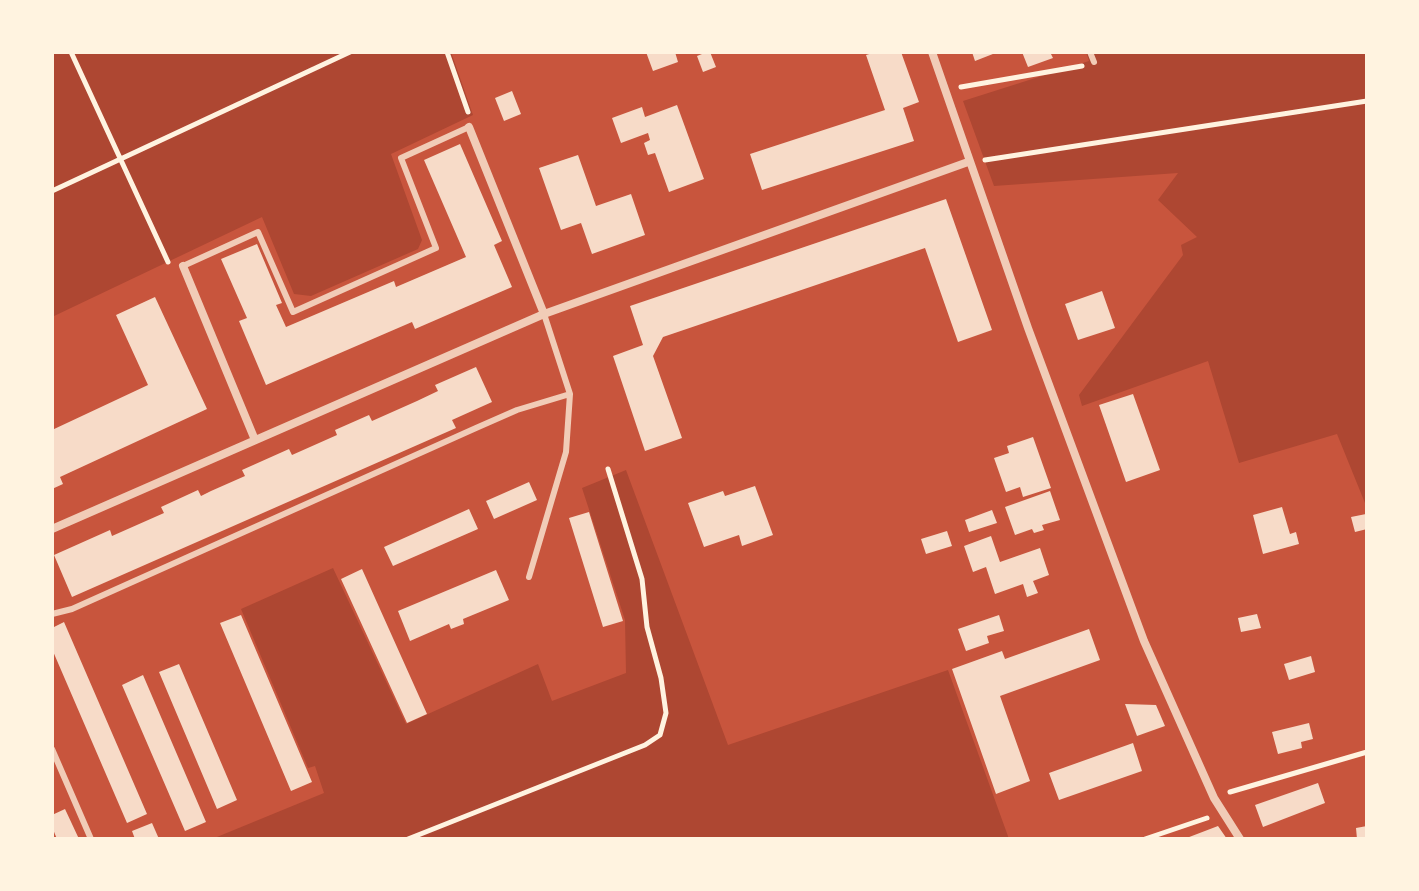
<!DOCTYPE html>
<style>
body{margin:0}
#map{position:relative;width:1419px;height:891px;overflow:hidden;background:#c8553d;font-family:Inter,sans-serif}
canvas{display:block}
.frame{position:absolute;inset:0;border:54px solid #fff3e0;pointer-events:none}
</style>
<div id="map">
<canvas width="1419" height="891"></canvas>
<div class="frame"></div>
</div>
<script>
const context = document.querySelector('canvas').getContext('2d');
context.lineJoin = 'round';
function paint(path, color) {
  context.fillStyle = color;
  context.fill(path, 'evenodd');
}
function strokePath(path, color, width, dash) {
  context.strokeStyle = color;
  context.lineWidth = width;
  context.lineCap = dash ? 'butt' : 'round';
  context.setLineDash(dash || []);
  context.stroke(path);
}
const green = new Path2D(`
 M52 52H451L473 115 391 154 422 240 418 249 311 296 294 294 262 217 52 317Z
 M1086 52H1367V508L1337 434 1239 463 1208 361 1082 406 1079 395 1183 255 1181 245 1197 237 1158 200 1178 173 994 186 963 101 1089 61Z
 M626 470 728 745 948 670 1009 839H212L324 793 315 766 308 768 241 609 333 568 406 724 538 664 552 701 626 673 625 620 582 488Z`);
const building = new Path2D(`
 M646 52H675L678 62 653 71Z
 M707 52H710L716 67 703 72 697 56Z
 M876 52H901L919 102 903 108 914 141 762 190 750 154 885 110 866 55Z
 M972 52H998L975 61Z
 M1022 52H1050L1053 58 1028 67Z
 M512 91 521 114 504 121 495 98Z
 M677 105 704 179 669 192 655 153 648 155 644 143 650 140 648 133 621 143 612 118 642 107 645 117Z
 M460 144 502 241 494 245 512 287 415 329 412 322 266 385 239 321 247 318 221 259 257 244 282 303 276 305 286 327 394 281 396 287 466 257 424 160Z
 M578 155 596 206 631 194 645 235 592 254 581 223 561 230 539 168Z
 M946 199 992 330 958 342 925 248 663 337 653 356 682 438 645 451 613 356 643 345 630 306Z
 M1102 291 1115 328 1078 340 1065 304Z
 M155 297 207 409 60 477 63 484 52 489V430L148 385 116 315Z
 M476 367 492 402 452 420 456 428 72 597 54 555 110 530 112 536 164 513 161 507 198 490 201 496 211 491 245 476 242 470 289 449 292 455 337 435 335 430 369 415 372 421 417 401 438 391 435 385Z
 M1133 394 1160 470 1126 482 1099 405Z
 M1033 437 1051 488 1023 497 1020 487 1006 492 994 458 1009 453 1007 446Z
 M529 482 537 500 494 519 486 501Z
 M755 486 773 535 742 546 739 535 704 547 688 503 723 491 725 496Z
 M1050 491 1060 520 1042 525 1044 530 1034 533 1032 529 1015 535 1005 507Z
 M1282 507 1290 534 1296 532 1299 544 1263 554 1253 515Z
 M469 509 478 529 393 566 384 547Z
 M992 510 997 523 969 532 965 520Z
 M589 512 623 621 603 627 569 518Z
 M1366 514 1367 529 1355 532 1351 517Z
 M947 531 952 546 926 554 921 539Z
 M991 536 1000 562 1040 548 1049 575 1033 581 1038 593 1027 597 1023 584 995 594 986 567 973 572 964 546Z
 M362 569 427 714 407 723 341 579Z
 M496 570 509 600 463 619 464 624 451 629 449 624 410 641 398 611Z
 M1257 614 1261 628 1241 632 1238 618Z
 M241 615 312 782 291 791 220 623Z
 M999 615 1004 631 987 636 989 643 966 651 958 629Z
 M64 622 147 814 127 823 52 649V628Z
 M1089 629 1100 660 1000 696 1030 781 996 794 952 669 1002 651 1005 659Z
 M1311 656 1315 672 1289 680 1284 664Z
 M179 664 237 800 217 809 159 672Z
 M143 675 206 822 185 831 122 685Z
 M1125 704 1156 705 1165 726 1137 736Z
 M1309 723 1313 739 1301 742 1302 748 1278 754 1272 732Z
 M1133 743 1142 771 1059 800 1049 773Z
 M1318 783 1325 803 1263 827 1255 805Z
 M65 809 79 839H57L52 827V815Z
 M152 823 159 839H135L132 831Z
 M1218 826 1227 839H1184Z
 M1367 826V839H1357L1356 828Z`);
const path = new Path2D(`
 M71 52 168 262
 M447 52 468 112
 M961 87 1082 66
 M985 160 1367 101
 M52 191 350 52
 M1230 792 1367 752
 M408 839 645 745 660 735 666 713 661 678 647 627 642 579 608 469
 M1145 839 1207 818`);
const service = new Path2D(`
 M1090 52 1094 62
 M183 266 258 232 293 312 436 248 401 158 469 127
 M529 577 566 452 570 394 544 314
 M52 614 72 609 476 428 517 410 570 394
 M52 749 91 839`);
const minor = new Path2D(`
 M932 52 1028 328 1144 641 1214 798 1240 839
 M469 127 544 314
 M183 266 255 440
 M52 529 544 314 968 162`);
paint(green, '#ae4732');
paint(building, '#f7dbc8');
strokePath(path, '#fff3e0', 5);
strokePath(service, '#f1ccb7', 6);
strokePath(minor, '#f1ccb7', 8);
</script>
